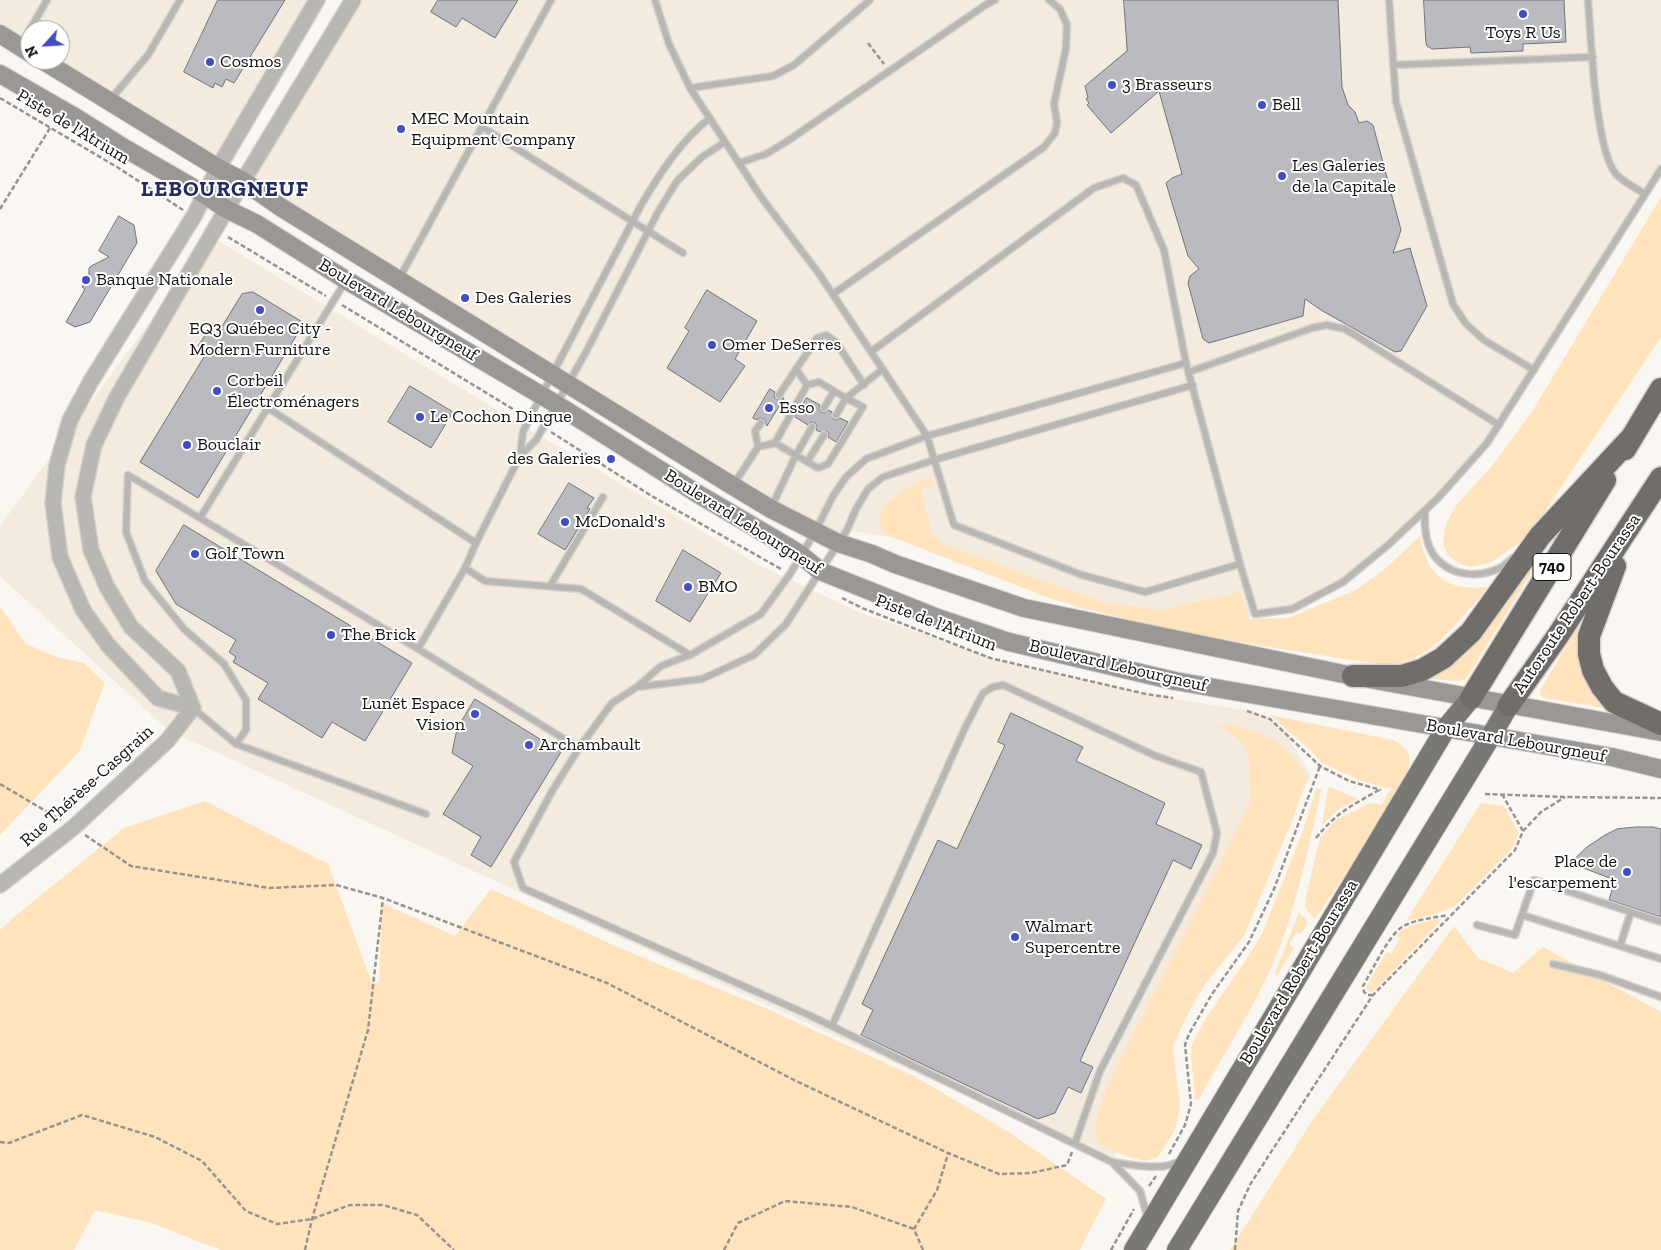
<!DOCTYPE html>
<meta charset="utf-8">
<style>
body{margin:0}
#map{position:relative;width:1661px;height:1250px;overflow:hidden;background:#faf6f1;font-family:"Zilla Slab",serif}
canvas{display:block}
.north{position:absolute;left:20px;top:20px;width:50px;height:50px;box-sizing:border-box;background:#fff;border:1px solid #a0a09f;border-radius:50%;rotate:244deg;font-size:14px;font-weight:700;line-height:20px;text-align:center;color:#12110f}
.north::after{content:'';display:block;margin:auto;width:18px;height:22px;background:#414dc1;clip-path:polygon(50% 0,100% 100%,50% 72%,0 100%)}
</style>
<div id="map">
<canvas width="1661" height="1250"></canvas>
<div class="north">N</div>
</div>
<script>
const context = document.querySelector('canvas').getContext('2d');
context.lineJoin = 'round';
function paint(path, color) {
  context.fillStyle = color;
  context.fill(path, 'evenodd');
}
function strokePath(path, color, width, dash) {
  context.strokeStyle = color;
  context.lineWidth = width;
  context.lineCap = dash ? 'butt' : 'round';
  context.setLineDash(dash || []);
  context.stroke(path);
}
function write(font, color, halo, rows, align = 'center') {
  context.font = font + ' "Zilla Slab",serif';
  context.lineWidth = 4;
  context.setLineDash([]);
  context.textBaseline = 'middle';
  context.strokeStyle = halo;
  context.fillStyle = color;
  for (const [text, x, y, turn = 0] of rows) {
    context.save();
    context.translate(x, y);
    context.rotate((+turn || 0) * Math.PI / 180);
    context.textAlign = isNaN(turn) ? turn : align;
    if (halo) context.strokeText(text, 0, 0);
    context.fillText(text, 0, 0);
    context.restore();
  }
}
const built = new Path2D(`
 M0 0H320L218 168 42 60H60V30H30V53L0 34Z
 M353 0H1661V169L1488 443 1438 498 1343 582 1292 609 1255 614 1138 619 1079 608 929 547 895 538 847 530 838 543 243 181Z
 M212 237 525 427 757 564 861 613 1002 661 1146 694 1244 710 1270 719 1285 731 1311 776 1112 1162 504 885 168 730 0 576V526Z`);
const green = new Path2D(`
 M1661 197V337L1534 528 1523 540 1490 563 1470 567 1458 563 1447 554 1443 542 1446 524 1455 507 1496 461 1533 410Z
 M930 477 933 485 921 489 931 532 942 544 1105 603 1160 610 1240 592 1250 619 1288 618 1356 590 1385 569 1420 536C1427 577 1447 591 1488 587 1465 613 1436 655 1400 663 1393 664 1384 664 1377 664L1169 631 1049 598 887 535C863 508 910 485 930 477Z
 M1556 533 1466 679 1460 681 1420 678Z
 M0 607 26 644 57 657 84 663 105 683 79 752 0 835Z
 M1585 616 1606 708 1543 698 1540 694 1541 688Z
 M1270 715 1393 740C1411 749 1412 758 1407 776L1361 852 1315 919 1306 909 1305 901 1320 838 1336 820 1368 804 1376 803 1381 805 1392 787 1386 788 1359 780 1322 763 1311 751Z
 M1216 724C1257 728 1288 739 1307 778L1293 819 1244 936 1206 983 1185 1018 1173 1047 1180 1107 1175 1130 1158 1157 1145 1161 1125 1156 1100 1144 1095 1135 1096 1121 1106 1089 1251 801C1250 789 1251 755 1244 746 1237 735 1227 730 1216 724Z
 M1330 787 1358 799 1339 809 1322 825 1328 789Z
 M1316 788 1321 790C1310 842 1299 894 1281 944 1260 999 1227 1048 1199 1099L1195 1100 1191 1055 1192 1044 1208 1015 1244 963 1262 934 1303 831Z
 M205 801 328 864 372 983H379L382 903 455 936 491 889 622 949 770 1010 916 1077 1007 1131 1106 1199 1080 1250H220L152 1223 95 1210 74 1250H0V930L14 917 124 828Z
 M1481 803 1504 806 1519 833 1512 849 1455 906 1435 914 1406 921Z
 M1299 912 1306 919 1308 923 1301 934 1297 932 1289 944 1294 948 1277 976 1275 974Z
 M1439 919 1440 922 1375 990 1372 992H1369L1366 987 1387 952 1391 954 1400 938 1396 935C1407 924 1425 921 1439 919Z
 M1454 926 1478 958 1513 973 1543 947 1661 1012V1250H1230L1314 1118Z`);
const building = new Path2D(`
 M218 0H285L234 83 226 79 222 87 215 83 213 88 184 72Z
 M438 0H518L495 38 462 18 456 27 431 12Z
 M1124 0H1338L1342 87 1348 105 1355 112 1359 123 1367 121 1373 125 1401 230 1393 253 1410 248 1427 306 1401 351 1395 352 1321 310 1305 299 1303 316 1209 343 1203 339 1188 283 1190 276 1199 269 1188 256 1166 183 1172 178 1182 174 1159 91 1111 133 1087 105 1089 103 1086 99 1088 98 1085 86 1127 51Z
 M1424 0H1564L1566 42 1523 44V51L1471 53 1470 47 1432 49 1427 46 1426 43Z
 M119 216 134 225 137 243 90 322 75 327 66 322 85 289 82 287 89 275V268L91 266 109 257 99 251Z
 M707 290 757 321 735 359 745 366 720 402 667 368 689 331 685 328Z
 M253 292 304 323 198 498 140 462 207 352 198 346 213 323 221 328 242 294Z
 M410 386 453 412 431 448 388 422Z
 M770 389 775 392 774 397 777 399 784 398 767 426 764 419 760 418 757 420 753 418Z
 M807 398 820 405 819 408 821 412 824 413 828 410 832 412 833 419 836 420 840 418 848 422 836 442 828 437 829 433 826 431 820 432 816 430 817 426 815 423 811 422 808 425 795 417Z
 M569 483 594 498 587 508 590 509 565 550 538 534Z
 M184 525 412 663 365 741 332 722 322 738 258 699 268 683 233 662 236 657 229 652 236 640 176 604 156 571Z
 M683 550 721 573 690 622 656 601Z
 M475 699 561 752 491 867 471 855 481 837 443 814 473 766 452 753 457 729Z
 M1011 713 1083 747 1076 761 1165 803 1156 824 1202 845 1191 869 1173 860 1080 1061 1093 1067 1081 1093 1068 1087 1055 1113 1038 1119 861 1035 873 1010 862 1004 938 840 957 849 1005 745 998 742Z
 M1636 827H1653L1661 829V917L1609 900 1615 880 1570 863 1587 847 1605 835 1617 829Z`);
const path = new Path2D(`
 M868 43 884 64
 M0 98 117 167 183 210
 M0 209 50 128
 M228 237 326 296
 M342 305 521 414
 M551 432 650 495 781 569
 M842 598 862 608 990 658 1146 694 1173 698
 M1247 711 1270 719 1320 766 1349 781 1381 790
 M0 784 61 820
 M1485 794 1565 797 1661 798
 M1502 794 1523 831
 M85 835 131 866 269 888 336 885 383 898 607 983 794 1080 948 1153 999 1174 1031 1173 1067 1165 1072 1152
 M1316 838C1337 812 1351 806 1379 790
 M1373 995H1368L1364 992 1363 986C1372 971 1388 936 1402 927 1415 919 1434 918 1448 915
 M0 1142 9 1143 82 1115 155 1137 202 1161 246 1211 277 1224 312 1219 350 1205H383L417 1215 454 1250
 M1169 1154 1185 1125 1191 1104 1185 1045 1189 1034 1212 994 1249 942 1274 889 1320 766
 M1149 1186 1156 1176
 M305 1250 312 1219 368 1030 383 898
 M724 1250 738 1223 785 1201 852 1207 914 1229
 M923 1250 914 1229 937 1190 948 1154
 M1111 1250 1134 1209
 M1235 1250 1238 1211 1251 1183 1373 995 1515 850 1523 831 1541 812 1565 797`);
const service = new Path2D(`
 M655 0 669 44 690 88 761 197 820 275 927 436 954 525 1082 575 1145 592 1240 564 1255 614 1292 609 1343 582 1388 545 1438 498 1487 443 1661 169
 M1389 0 1396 102 1453 304 1466 324 1484 340 1534 370
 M1588 0C1591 37 1595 149 1616 174 1623 182 1636 188 1645 194
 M21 45 47 0
 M1393 65 1593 57
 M690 88 773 76 794 65 870 0
 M110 100 148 55 180 0
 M482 127 683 253
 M739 163 766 154 786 142 987 4 995 0
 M399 279 551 0
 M345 282 200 518 418 649 579 748
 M833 294 1044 147 1055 133 1057 122 1054 104 1066 48 1067 25 1060 9 1049 0
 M872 351 1094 188 1123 178 1136 185 1164 250 1186 363 1240 564
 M796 369 807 385
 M1189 372 1312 328 1327 325 1345 329 1499 425
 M779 395 817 338 826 335 836 342 864 385
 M268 408 476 543
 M824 408 834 391
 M775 443 818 468 828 464 863 407 846 398 836 415
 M758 447 755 431 761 423
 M520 456 523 432 529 419 640 207C658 176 681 140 710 118
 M807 462 824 435
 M734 484 758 447 775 443 807 385 819 382 846 398 883 369
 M771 508 796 455 812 427
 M1425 511C1424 526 1425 546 1437 559 1453 577 1481 578 1502 567 1506 564 1510 560 1514 557
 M200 518 128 475 126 532 145 581 184 629 224 664 246 700V730L236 744
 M465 568 485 581 581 589 690 655
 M550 586 603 497
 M418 649 465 568 476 543 520 456 536 440 585 354 658 212 677 181 702 157 725 142
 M638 687 702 679 754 655 786 624 847 530 856 509 868 489 883 477 934 460 1193 385
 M194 709 236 744 426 814
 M1522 915 1661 959
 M1477 925 1515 935 1534 880 1661 922
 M1620 946 1631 912
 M1553 964 1600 975 1661 997
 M832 1026 964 730 983 693 993 687 1003 685 1156 756 1201 772 1217 833 1213 853 1100 1071 1075 1143
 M1181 1160C1165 1172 1131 1165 1112 1162L811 1016 523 888 514 862 551 793 579 748 612 703 637 687 661 666 690 655 761 614 790 574 815 532 833 496 846 477 866 459 927 436 1186 363
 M1112 1162 1140 1191 1148 1219`);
const tertiary = new Path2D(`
 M193 708 158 698 108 645 83 610 60 557 53 503 57 465 70 420 91 381 194 216 218 168 317 0
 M193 708 178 671 131 627 107 587 91 550 83 497 94 445 117 397 243 181 353 0
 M0 885 74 827 167 741 193 708`);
const secondary = new Path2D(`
 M0 34 30 53
 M42 60 218 168 243 181 282 208 733 486 771 509 838 543 872 554 895 564 1024 608 1353 676 1661 732
 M0 74 75 117 126 149 204 194 226 209 257 224 346 280 556 404 698 494 785 545 801 555 820 571 938 618 1009 642 1175 681 1612 757 1661 769`);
const trunk = new Path2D(`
 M1134 1250 1446 728 1471 698
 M1177 1250 1491 736 1509 705`);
const motorway = new Path2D(`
 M1625 449 1661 389
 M1615 566 1589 636V654L1593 670 1602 687 1614 702 1661 724
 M1353 676H1402L1422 670 1443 658 1471 632 1540 536 1633 436
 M1471 698 1605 480
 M1509 705 1557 637 1661 478`);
const markers = [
 [1523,14,5,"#414dc1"],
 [210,62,5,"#414dc1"],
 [1112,85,5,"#414dc1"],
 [1262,105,5,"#414dc1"],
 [401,129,5,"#414dc1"],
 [1282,176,5,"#414dc1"],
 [86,280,5,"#414dc1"],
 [465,298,5,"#414dc1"],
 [260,310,5,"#414dc1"],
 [712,345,5,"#414dc1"],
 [217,391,5,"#414dc1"],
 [769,408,5,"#414dc1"],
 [420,417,5,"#414dc1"],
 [187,445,5,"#414dc1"],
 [611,459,5,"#414dc1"],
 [565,522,5,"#414dc1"],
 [195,554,5,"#414dc1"],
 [688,587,5,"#414dc1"],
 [331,635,5,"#414dc1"],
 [475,714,5,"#414dc1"],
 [529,745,5,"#414dc1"],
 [1627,872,5,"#414dc1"],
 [1015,937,5,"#414dc1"]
];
const shields = [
 [1552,567,38]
];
const shieldNames = [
 ["740",1552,567]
];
const poiNames = [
 ["Toys R Us",1523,33,"center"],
 ["Cosmos",220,62],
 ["3 Brasseurs",1122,85],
 ["Bell",1272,105],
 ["MEC Mountain",411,119],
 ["Equipment Company",411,140],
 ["Les Galeries",1292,166],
 ["de la Capitale",1292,187],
 ["Banque Nationale",96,280],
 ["Des Galeries",475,298],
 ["EQ3 Québec City -",260,329,"center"],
 ["Modern Furniture",260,350,"center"],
 ["Omer DeSerres",722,345],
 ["Corbeil",227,381],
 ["Électroménagers",227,402],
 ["Esso",779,408],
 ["Le Cochon Dingue",430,417],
 ["Bouclair",197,445],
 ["des Galeries",601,459,"right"],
 ["McDonald's",575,522],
 ["Golf Town",205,554],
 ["BMO",698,587],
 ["The Brick",341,635],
 ["Lunët Espace",465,704,"right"],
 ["Vision",465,725,"right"],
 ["Archambault",539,745],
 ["Place de",1617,862,"right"],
 ["l'escarpement",1617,883,"right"],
 ["Walmart",1025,927],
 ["Supercentre",1025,948]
];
const streetNames = [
 ["Piste de l'Atrium",73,127,31],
 ["Boulevard Lebourgneuf",398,310,31],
 ["Boulevard Lebourgneuf",743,522,32],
 ["Autoroute Robert-Bourassa",1577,604,-56],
 ["Piste de l'Atrium",936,623,21],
 ["Boulevard Lebourgneuf",1118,666,13],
 ["Boulevard Lebourgneuf",1516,741,10],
 ["Rue Thérèse-Casgrain",87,786,-42],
 ["Boulevard Robert-Bourassa",1299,972,-59]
];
const districtNames = [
 ["LEBOURGNEUF",225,190]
];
paint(built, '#f4ebdf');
paint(green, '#ffe3bc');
paint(building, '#babbc1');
strokePath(building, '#727479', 1);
strokePath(service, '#d5d1cd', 9);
strokePath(tertiary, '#d5d1cd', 18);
strokePath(secondary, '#d5d1cd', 20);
strokePath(trunk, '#d5d1cd', 22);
strokePath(motorway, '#d5d1cd', 25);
strokePath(path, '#979490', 2.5, [5, 2.5]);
strokePath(service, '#b8b7b4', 6);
strokePath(tertiary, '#b8b7b4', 15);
strokePath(secondary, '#9a9794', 18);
strokePath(trunk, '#7a7873', 20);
strokePath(motorway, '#716e69', 22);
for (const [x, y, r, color] of markers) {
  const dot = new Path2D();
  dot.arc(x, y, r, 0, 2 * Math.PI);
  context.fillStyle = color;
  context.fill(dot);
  strokePath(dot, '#fff', 2);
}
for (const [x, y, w] of shields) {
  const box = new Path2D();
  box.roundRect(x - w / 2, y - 13.5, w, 27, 4);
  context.fillStyle = '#fff';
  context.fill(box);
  strokePath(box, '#12110f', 1);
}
write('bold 16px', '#12110f', null, shieldNames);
write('18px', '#12110f', '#fff', poiNames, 'left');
write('18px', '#12110f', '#fff', streetNames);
context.letterSpacing = '1px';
write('bold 22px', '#232b64', '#fff', districtNames);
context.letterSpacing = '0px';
</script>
